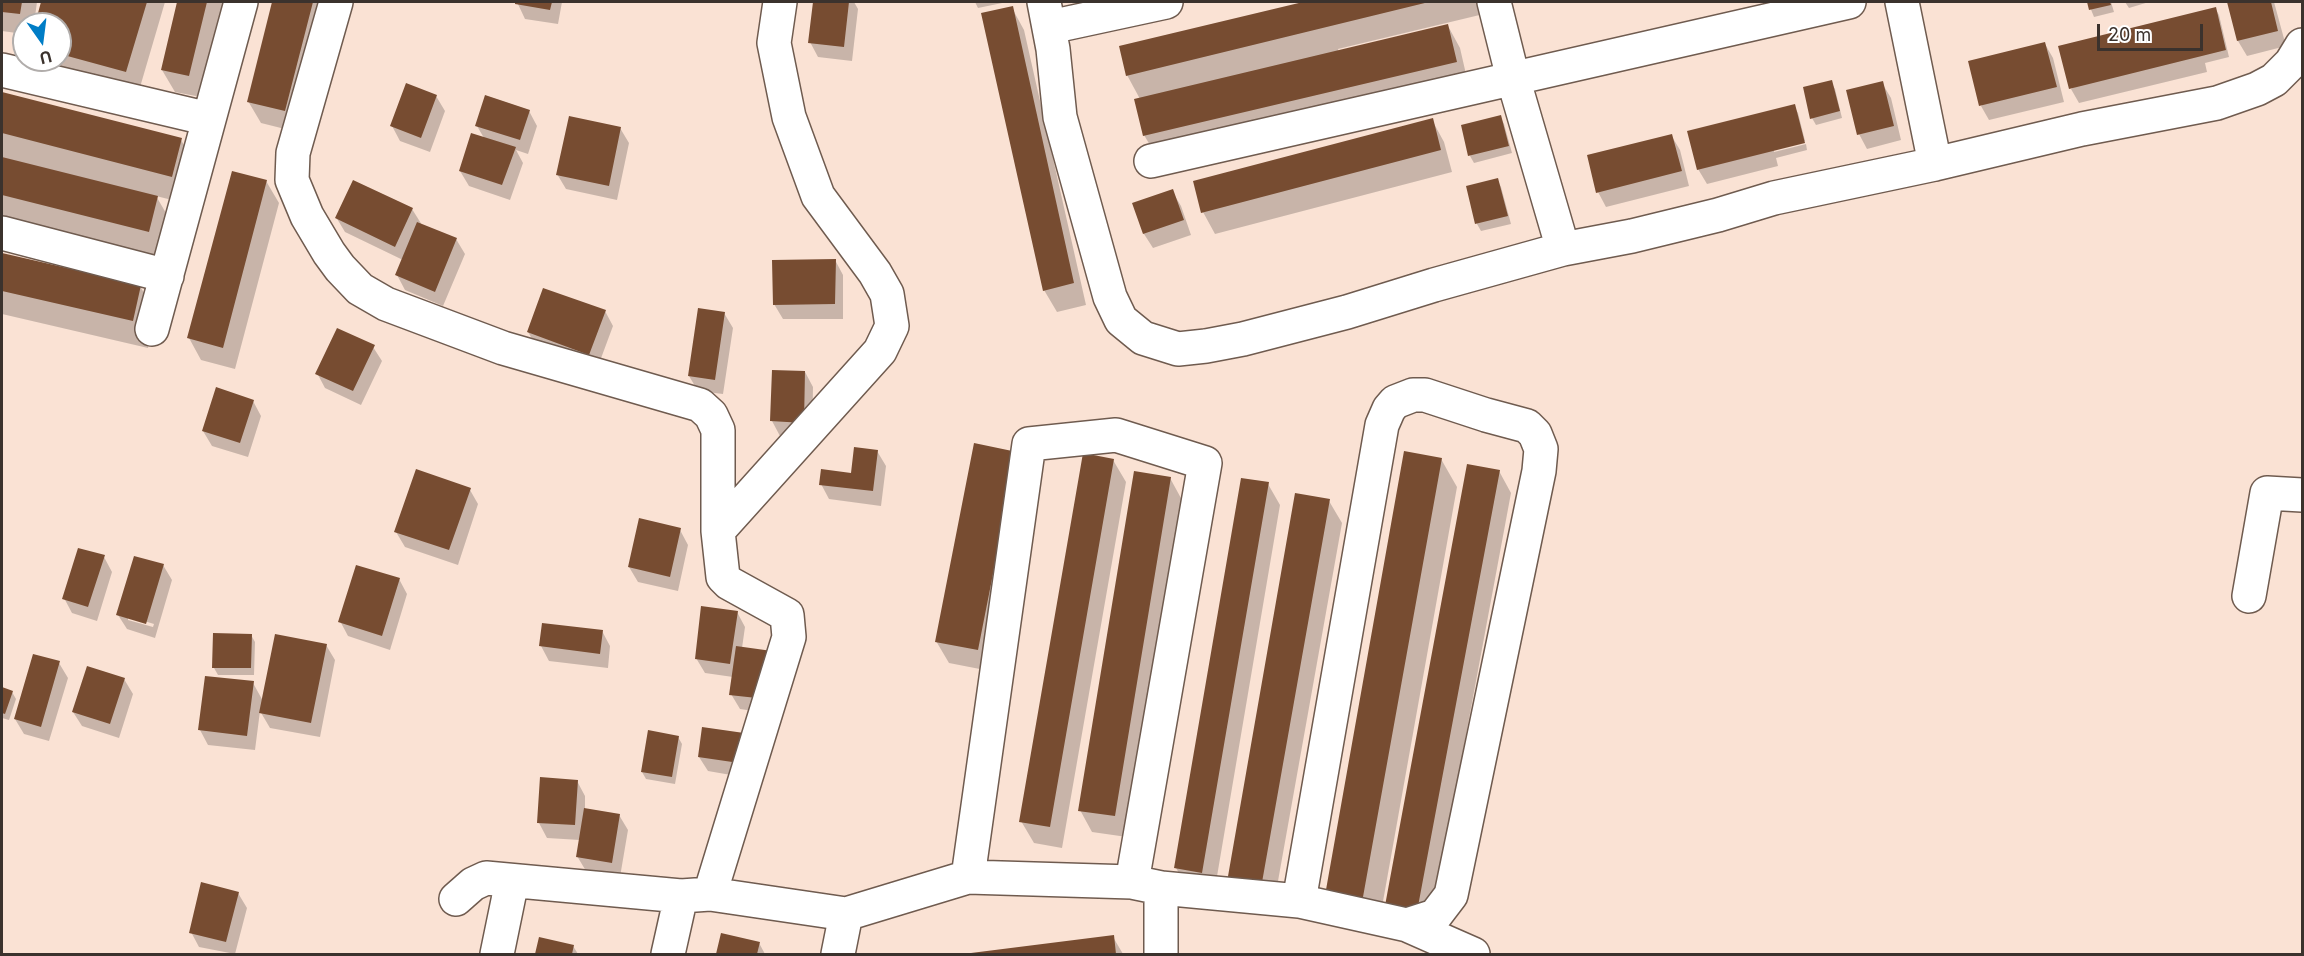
<!DOCTYPE html>
<style>
body{margin:0}
#map{position:relative;width:2304px;height:956px;overflow:hidden;background:#fae2d4;font-family:Inter,sans-serif}
canvas{display:block}
.frame{position:absolute;inset:0;border:3px solid #3b322d;pointer-events:none}
.north{position:absolute;left:12px;top:12px;width:60px;height:60px;box-sizing:border-box;background:#fff;border:2px solid #b1adab;border-radius:50%;rotate:166deg;font-size:16px;font-weight:700;line-height:24px;text-align:center;color:#3b322d}
.north::after{content:'';display:block;margin:auto;width:21px;height:27px;background:#007dc6;clip-path:polygon(50% 0,100% 100%,50% 72%,0 100%)}
.scale{position:absolute;left:2097px;top:24px;width:106px;height:27px;box-sizing:border-box;border:3px solid #3b322d;border-top:0;padding-left:8px;font-size:18px;line-height:21px;white-space:nowrap;color:#3b322d;-webkit-text-stroke:4px #fff;paint-order:stroke}
</style>
<div id="map">
<canvas width="2304" height="956"></canvas>
<div class="frame"></div>
<div class="north">U</div>
<div class="scale">20 m</div>
</div>
<script>
const context = document.querySelector('canvas').getContext('2d');
context.lineJoin = 'round';
function paint(path, color) {
  context.fillStyle = color;
  context.fill(path, 'evenodd');
}
function strokePath(path, color, width, dash) {
  context.strokeStyle = color;
  context.lineWidth = width;
  context.lineCap = dash ? 'butt' : 'round';
  context.setLineDash(dash || []);
  context.stroke(path);
}
const shadow = new Path2D(`
 M2 2H37L34 24H24V34L2 31Z
 M43 2H165L138 94 43 66 39 60H60V24H36Z
 M179 2H224L201 97 175 92 162 70Z
 M273 2H331L297 132 261 123 248 101Z
 M517 2H562L558 24 525 19Z
 M815 2H854L858 9 852 61 818 57 810 42Z
 M975 2H1007L978 8Z
 M1310 2H1486L1488 13 1338 49 1339 52 1448 26 1460 48 1468 83 1157 157 1144 135 1140 99 1127 75 1121 47Z
 M2088 2H2111L2114 12 2094 17Z
 M2125 2H2149L2129 8Z
 M2229 2H2274L2286 46 2247 56 2238 41Z
 M1012 8 1024 30 1086 305 1057 312 1044 290Z
 M2215 8 2219 15 2229 57 2205 63 2207 72 2079 103 2071 89Z
 M2045 44 2053 58 2064 102 1989 120 1981 106Z
 M1831 82 1835 89 1842 118 1816 125 1812 118Z
 M1882 83 1891 98 1901 140 1867 149 1859 134Z
 M2 93 181 140 197 167 188 204 156 196 173 225 165 259 2 218Z
 M436 96 445 111 430 152 400 141 392 126Z
 M1794 106 1798 113 1805 141 1774 149V152L1806 144 1807 150 1776 158 1778 166 1707 184 1698 169Z
 M529 111 537 126 528 154 516 150 523 163 510 200 469 186 460 171 484 138 477 126Z
 M1500 116 1504 124 1512 153 1474 163 1470 156Z
 M1432 120 1444 142 1452 172 1215 234 1203 212Z
 M620 128 629 143 617 200 566 189 557 174Z
 M1671 135 1680 150 1689 186 1606 207 1598 192Z
 M1497 179 1501 187 1511 224 1481 231 1477 224 1467 187Z
 M266 181 279 203 235 369 201 360 189 338Z
 M354 182 412 209 422 225 456 239 465 254 443 306 405 290 397 275 403 260 345 232 336 217Z
 M1172 191 1181 206 1191 235 1153 248 1144 234 1134 204Z
 M2 255 140 286 156 314 148 348 2 314Z
 M835 260 843 275V319H783L774 304Z
 M605 311 613 326 597 369 537 347 528 332Z
 M724 313 733 328 723 394 698 391 689 376Z
 M373 347 382 361 361 405 325 388 317 373Z
 M805 372 813 387 812 437 780 436 772 421Z
 M253 401 261 416 248 457 212 446 203 431Z
 M877 451 886 466 881 506 829 499 821 484 852 474Z
 M1016 453 990 671 949 663 936 641Z
 M1441 459 1457 487 1377 935 1342 928 1326 901Z
 M1113 460 1126 482 1062 848 1034 843 1021 821Z
 M1499 471 1511 493 1428 939 1386 911Z
 M1170 478 1182 500 1127 837 1092 832 1080 810Z
 M1268 484 1280 505 1214 894 1189 890 1176 868Z
 M470 490 478 504 458 565 405 547 396 532Z
 M1329 501 1342 523 1273 909 1241 903Z
 M680 530 688 545 678 591 638 582 629 567Z
 M104 557 112 572 97 621 72 613 64 598Z
 M163 565 172 580 155 638 127 629 118 615ZM128 616 154 624 153 627 128 620Z
 M399 579 407 594 390 650 348 636 340 621Z
 M737 612 745 627 742 648 774 714 740 709 731 694 733 677 705 673 696 658Z
 M602 631 610 646 608 668 549 661 541 646Z
 M251 635 255 642 254 675H218L214 668Z
 M326 645 335 660 320 737 270 728 260 711 255 750 208 745 200 730 253 683 263 701Z
 M59 663 68 678 49 741 24 734 15 719Z
 M124 679 133 694 119 738 82 726 73 712Z
 M2 688 12 692 16 699 9 720 2 718Z
 M704 728 754 779 708 771 699 757Z
 M678 737 682 744 675 784 646 779 642 772Z
 M577 781 585 796V810L619 815 628 830 620 877 586 871 577 856 580 840 547 838 539 823Z
 M238 893 247 908 235 954 199 947 191 932Z
 M722 935 759 943 765 954H717Z
 M1113 937 1123 954H972Z
 M540 939 573 946 578 954H537Z`);
const building = new Path2D(`
 M2 2H22L20 14 2 12Z
 M41 2H147L126 72 60 54V24H35Z
 M177 2H207L189 76 161 70Z
 M272 2H313L285 111 247 102Z
 M515 2H552L550 10 515 4Z
 M813 2H849L844 47 808 43Z
 M1303 2H1429L1126 76 1119 46Z
 M2087 2H2110L2111 5 2089 10Z
 M2227 2H2271L2278 31 2237 41Z
 M1013 6 1074 283 1043 291 981 13Z
 M2216 7 2226 50 2069 89 2058 46Z
 M1448 24 1457 62 1143 136 1134 99Z
 M2045 42 2057 87 1979 106 1968 61Z
 M1832 80 1840 111 1810 119 1803 87Z
 M1883 81 1894 126 1857 135 1846 90Z
 M406 83 437 95 421 138 390 126Z
 M2 92 182 138 172 177 2 133Z
 M485 95 530 110 520 140 475 126Z
 M1795 104 1805 143 1697 170 1687 131Z
 M1501 115 1509 146 1468 156 1461 125Z
 M569 116 621 127 609 186 556 175Z
 M1433 118 1441 150 1201 213 1193 181Z
 M471 133 516 147 502 185 459 171Z
 M1672 134 1682 171 1596 193 1587 155Z
 M2 157 158 196 149 232 2 195Z
 M232 171 267 180 223 348 187 338Z
 M1498 178 1508 216 1475 224 1466 186Z
 M353 180 413 208 395 247 335 218Z
 M1173 189 1184 220 1143 234 1132 203Z
 M417 222 457 238 435 292 395 275Z
 M2 253 141 285 133 321 2 291Z
 M836 259 835 304 773 305 772 260Z
 M543 288 606 310 589 355 527 332Z
 M698 308 725 312 715 380 688 376Z
 M337 328 375 345 353 391 315 374Z
 M772 370 805 371 804 423 770 421Z
 M216 387 254 400 240 443 202 431Z
 M974 443 1017 452 978 650 935 642Z
 M854 447 878 450 873 491 819 485 821 469 851 473Z
 M1404 451 1442 458 1361 908 1324 901Z
 M1083 453 1114 459 1050 827 1019 822Z
 M1467 464 1500 470 1416 917 1384 911Z
 M416 469 471 488 449 550 394 532Z
 M1134 471 1171 477 1115 816 1078 811Z
 M1241 478 1269 482 1202 873 1174 868Z
 M1295 493 1330 499 1261 888 1227 882Z
 M639 518 681 528 670 577 628 567Z
 M78 548 105 555 88 607 62 599Z
 M134 556 164 564 146 624 116 615Z
 M356 565 400 578 382 636 338 622Z
 M701 606 738 611 730 664 695 659Z
 M542 623 603 630 600 654 539 646Z
 M213 633 252 634 251 668H212Z
 M275 634 327 644 311 723 259 713Z
 M736 646 772 651 766 699 729 695Z
 M33 654 60 661 41 727 14 719Z
 M87 666 125 678 110 724 72 712Z
 M205 676 254 681 247 736 198 730Z
 M2 687 13 691 5 714 2 713Z
 M702 727 751 734 746 764 698 757Z
 M648 730 679 736 672 777 641 772Z
 M540 777 578 780 575 825 537 823Z
 M584 808 620 814 612 863 576 857Z
 M201 882 239 892 226 942 189 933Z
 M721 933 760 942 757 954H716Z
 M1114 935 1116 954H972L971 953Z
 M539 937 574 945 572 954H535Z`);
const street = new Path2D(`
 M336 2 293 153 292 180 307 216 329 253 340 268 360 289 386 304 503 348 700 405 711 415 718 430V531L723 577 729 583 787 615 789 637 710 894
 M1044 2 1053 49 1060 117 1110 297 1121 320 1143 338 1178 349 1206 346 1243 339 1347 312 1434 285 1563 249 1632 236 1718 215 1774 198 1935 164 2082 129 2217 103 2257 89 2274 80 2291 63 2302 45
 M1494 2 1513 78 1563 249
 M1902 2 1935 164
 M1050 27 1166 2
 M2 70 209 119
 M1151 161 1849 2
 M2 233 167 276
 M152 329 241 2
 M718 531 880 351 892 326 887 294 875 273 818 196 789 117 774 43 780 2
 M2249 596 2267 493 2302 495
 M968 877 1029 444 1116 435 1205 463 1132 882
 M456 899 473 884 486 878 681 896 710 894 846 914 968 877 1132 882 1161 888 1299 901 1407 925 1435 916 1451 895 1539 471 1541 449 1535 434 1527 426 1486 415 1425 395H1413L1395 402 1389 409 1382 425 1299 901
 M1407 925 1473 954
 M497 954 512 881
 M668 954 681 896
 M838 954 846 914
 M1161 954V888`);
paint(shadow, '#0003');
paint(building, '#774c31');
strokePath(street, '#6f5b4f', 36);
strokePath(street, '#fff', 33);
</script>
